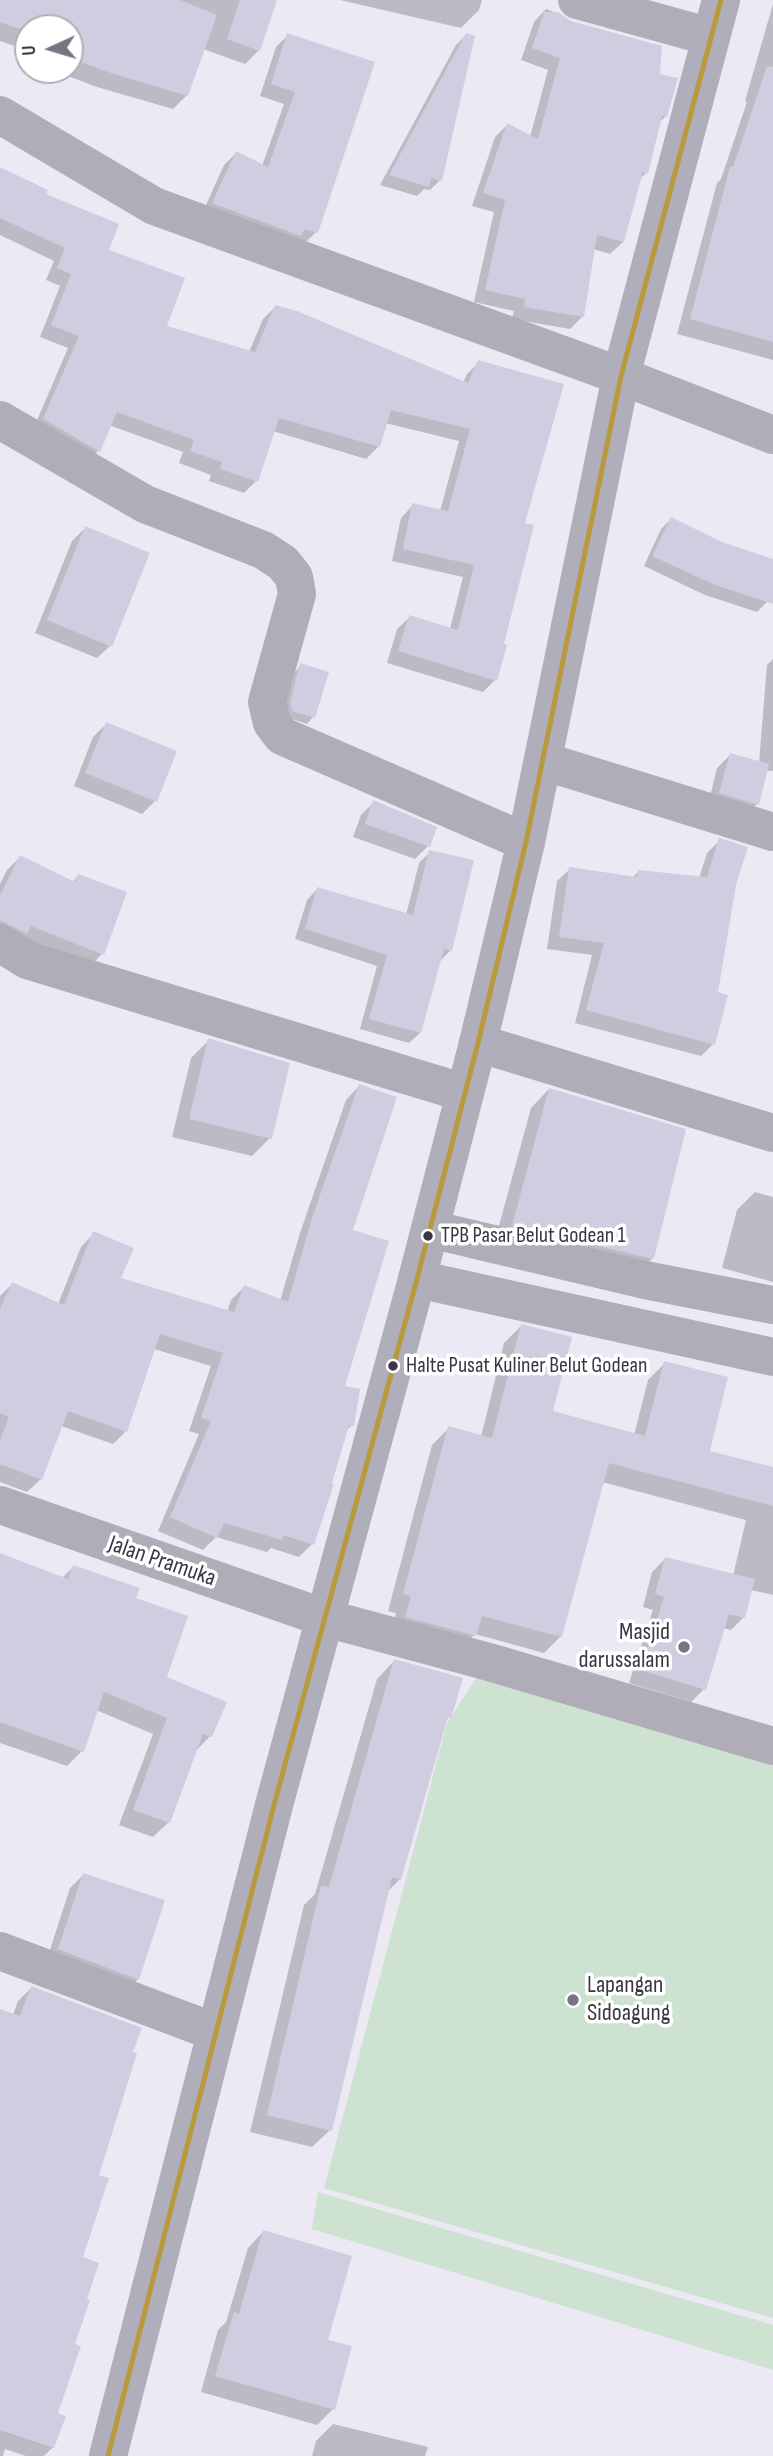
<!DOCTYPE html>
<style>
body{margin:0}
#map{position:relative;width:773px;height:2456px;overflow:hidden;background:#ece9f5;font-family:"Sofia Sans Condensed",sans-serif}
canvas{display:block}
.north{position:absolute;left:14px;top:14px;width:70px;height:70px;box-sizing:border-box;background:#fff;border:2px solid #b0afb4;border-radius:50%;rotate:266deg;font-size:19px;font-weight:700;line-height:28px;text-align:center;color:#3a3644}
.north::after{content:'';display:block;margin:auto;width:24px;height:32px;background:#787582;clip-path:polygon(50% 0,100% 100%,50% 72%,0 100%)}
</style>
<div id="map">
<canvas width="773" height="2456"></canvas>
<div class="north">U</div>
</div>
<script>
const context = document.querySelector('canvas').getContext('2d');
context.lineJoin = 'round';
function paint(path, color) {
  context.fillStyle = color;
  context.fill(path, 'evenodd');
}
function strokePath(path, color, width, dash) {
  context.strokeStyle = color;
  context.lineWidth = width;
  context.lineCap = dash ? 'butt' : 'round';
  context.setLineDash(dash || []);
  context.stroke(path);
}
function write(font, color, halo, rows, align = 'center') {
  context.font = font + ' "Sofia Sans Condensed",sans-serif';
  context.lineWidth = 7;
  context.setLineDash([]);
  context.textBaseline = 'middle';
  context.strokeStyle = halo;
  context.fillStyle = color;
  for (const [text, x, y, turn = 0] of rows) {
    context.save();
    context.translate(x, y);
    context.rotate((+turn || 0) * Math.PI / 180);
    context.textAlign = isNaN(turn) ? turn : align;
    if (halo) context.strokeText(text, 0, 0);
    context.fillText(text, 0, 0);
    context.restore();
  }
}
const green = new Path2D(`
 M484 1666 773 1750V2318L324 2188 447 1723Z
 M318 2192 773 2325V2370L312 2229Z`);
const shadow = new Path2D(`
 M0 0H275L259 50 245 64 203 49 187 95 173 109 97 87 52 70H70V28H28V51L0 41Z
 M340 0H482L479 10 461 28Z
 M773 4V360L677 334 717 183 721 179 747 102 745 101Z
 M546 9 559 14 658 75 666 116 659 123 646 173 640 179 623 242 610 254 593 249 583 316 570 329 512 319 514 311 474 302 494 212 472 206 495 137 507 125 530 137 548 70 521 60 534 22Z
 M288 35 316 232 304 244 201 216 224 165 236 153 262 166 284 104 260 96 276 47Z
 M466 35 440 180 430 190 424 189 417 196 380 185 456 45Z
 M0 169 44 195 107 251 165 327 249 352 263 319 275 307 463 383 467 374 479 362 523 524 495 680 483 692 387 663 397 629 410 617 450 629 463 577 392 561 401 518 413 505 440 511 459 441 385 423 378 447 366 459 273 431 256 481 244 493 209 481 211 475 179 463 183 452 109 425 98 451 86 463 32 432 68 348 40 337 60 286 46 280 54 261 0 235Z
 M671 519 722 544 773 560V582L767 602 757 612 705 595 644 566 661 529Z
 M85 528 110 646 97 658 35 633 72 541Z
 M773 659V771H766L757 804 744 817 708 805 717 768 730 755 759 763 767 665Z
 M301 665 313 717 307 724 286 717 284 710 295 672Z
 M106 724 155 801 142 814 74 786 93 737Z
 M374 802 428 846 415 859 353 837 361 815Z
 M720 840 734 885 716 993 713 1044 701 1056 575 1023 592 955 547 949 557 881 570 869 632 878 639 871 699 878 707 853Z
 M430 852 472 862 450 951 439 962 420 1033 409 1043 360 1029 377 966 295 939 307 900 317 889 406 915 419 863Z
 M20 857 72 883 78 876 102 954 89 967 0 939V884L7 870Z
 M209 1040 270 1138 252 1156 172 1137 191 1058Z
 M359 1086 343 1388 352 1425 345 1432 312 1544 299 1557 271 1548 267 1552 216 1537 203 1550 158 1531 199 1434 189 1431 211 1366 154 1349 126 1431 113 1444 61 1426 41 1479 27 1492 0 1482V1296L12 1284 58 1304 81 1247 94 1233 119 1279 227 1312 231 1300 244 1287 280 1301 300 1233 346 1100Z
 M549 1089 652 1259 634 1277 494 1244 531 1108Z
 M755 1192 773 1197V1282L722 1268 737 1210Z
 M521 1326 551 1412 634 1435 648 1380 665 1363 707 1452 773 1469V1595L751 1590 744 1617 731 1630 723 1628 704 1689 691 1702 629 1683 653 1610 643 1607 652 1572 665 1559 733 1576 746 1520 602 1482 561 1636 544 1653 475 1634 458 1652 390 1634 396 1613 388 1611 432 1445 449 1428 481 1437 504 1343Z
 M0 1562 61 1579 73 1567 134 1599 165 1678 210 1736 195 1752 169 1822 153 1837 119 1825 153 1734 96 1710 82 1751 67 1766 0 1743Z
 M394 1661 449 1717 446 1720 400 1879 386 1893 330 2130 312 2147 250 2132 304 1905 315 1894 377 1679Z
 M83 1875 138 1979 125 1992 46 1962 70 1888Z
 M31 1988 97 2176 80 2258 73 2345 56 2414 53 2447 44 2456H26L5 2449 3 2456H0V2011L13 2015 18 2001Z
 M263 2232 326 2341 333 2409 317 2425 201 2392 218 2330 226 2322 248 2248Z
 M333 2424 428 2447 425 2456H312L316 2441Z`);
const building = new Path2D(`
 M0 0H180L217 15 188 96 111 73 70 58V28H28V32L0 22Z
 M240 0H277L260 51 227 39Z
 M544 12H558L571 21 662 46 660 74 678 78 667 117 662 116 648 174 643 172 624 242 597 235 584 317 524 307 525 299 485 290 505 200 483 193 507 123 538 139 560 58 532 48Z
 M287 33 375 62 318 233 305 229 301 236 212 203 236 151 268 167 295 92 271 84Z
 M466 33 475 36 442 181 431 178 429 187 389 175Z
 M767 66 773 67V342L690 319 730 167H733Z
 M0 167 48 190 46 194 119 224 109 250 185 278 167 326 255 352 275 305 297 311 468 383 478 360 564 384 525 523 534 525 504 644 507 645 497 681 398 651 409 615 458 630 474 565 403 549 412 503 448 511 470 429 391 410 380 447 279 418 258 482 220 469 222 462 190 451 194 440 117 412 100 452 43 419 79 336 51 325 71 274 57 268 65 248 0 218Z
 M671 517 722 542 773 559V604L715 585 652 556Z
 M85 526 150 553 112 647 47 620Z
 M300 663 329 672 315 718 292 711 290 702Z
 M106 722 177 751 157 802 85 773Z
 M730 753 769 764 759 805 719 793Z
 M373 800 437 827 430 847 365 824Z
 M719 838 748 847 736 885 718 992 728 995 715 1045 586 1010 604 943 559 937 569 867 637 877 638 870 707 877Z
 M429 850 474 860 452 951 444 949 421 1033 369 1019 387 955 305 929 317 887 413 915Z
 M20 855 75 882 78 874 127 892 104 955 31 926 27 934 0 920V895Z
 M208 1038 290 1063 272 1139 189 1119Z
 M359 1084 397 1097 353 1230 389 1241 345 1386 360 1389 354 1426 349 1425 332 1483 334 1484 314 1545 283 1535 282 1540 224 1523 217 1538 170 1517 211 1421 201 1418 223 1353 160 1334 127 1432 68 1411 42 1480 0 1464V1441L9 1417 0 1413V1309L12 1282 64 1305 93 1231 134 1248 121 1278 234 1312 244 1285 288 1302 312 1218Z
 M549 1088 686 1129 654 1259 512 1226Z
 M521 1324 572 1337 553 1411 645 1436 664 1361 728 1377 710 1451 773 1467V1506L609 1463 562 1637 482 1616 476 1636 405 1617 411 1596 403 1594 448 1426 492 1438Z
 M0 1553 68 1579 73 1565 140 1588 136 1598 188 1616 167 1677 227 1702 212 1737 203 1734 170 1823 133 1810 167 1718 104 1692 84 1752 0 1722Z
 M665 1557 755 1579 745 1618 729 1614 706 1690 641 1670 664 1597 655 1594Z
 M394 1659 463 1678 451 1718 448 1717 401 1880 392 1877 332 2131 267 2115 321 1885 329 1887Z
 M83 1873 165 1900 139 1980 58 1949Z
 M31 1986 142 2028 133 2052 137 2053 99 2175 109 2178 83 2257 99 2263 87 2299 90 2300 75 2344 81 2346 58 2413 66 2416 54 2448 0 2430V2009L20 2016Z
 M263 2230 352 2256 328 2340 352 2346 335 2410 215 2376 234 2312 239 2314Z`);
const minor = new Path2D(`
 M577 0 711 37
 M0 115 154 206 621 376 773 435
 M0 420 145 504 263 550 283 563 294 577 297 594 267 702 272 723 282 736 526 842
 M543 761 773 832
 M0 943 27 960 465 1093
 M478 1043 773 1133
 M430 1229 645 1280 773 1305
 M417 1279 773 1357
 M0 1505 325 1618 489 1662 773 1746
 M0 1951 215 2032`);
const major = new Path2D(`
 M108 2456 274 1805 417 1279 478 1043 526 842 621 376 721 0`);
const bus1 = new Path2D(`
 M108 2456 274 1805 417 1279 478 1043 526 842 621 376 721 0`);
const markers = [
 [428,1236,6,"#3a3644"],
 [393,1366,6,"#3a3644"],
 [684,1647,7,"#787582"],
 [573,2000,7,"#787582"]
];
const busNames = [
 ["TPB Pasar Belut Godean 1",441,1236],
 ["Halte Pusat Kuliner Belut Godean",406,1366]
];
const streetNames = [
 ["Jalan Pramuka",162,1562,19]
];
const poiNames = [
 ["Masjid",670,1633],
 ["darussalam",670,1661],
 ["Lapangan",587,1986,"left"],
 ["Sidoagung",587,2014,"left"]
];
paint(green, '#cde2d0');
paint(shadow, '#0003');
paint(building, '#d2cce0');
strokePath(minor, '#b0acb8', 38);
strokePath(major, '#b1aebc', 38);
strokePath(bus1, '#b69a3c', 5);
for (const [x, y, r, color] of markers) {
  const dot = new Path2D();
  dot.arc(x, y, r, 0, 2 * Math.PI);
  context.fillStyle = color;
  context.fill(dot);
  strokePath(dot, '#fff', 2.5);
}
write('22px', '#3a3644', '#fff', busNames, 'left');
write('24px', '#3a3644', '#fff', streetNames);
write('24px', '#3a3644', '#fff', poiNames, 'right');
</script>
